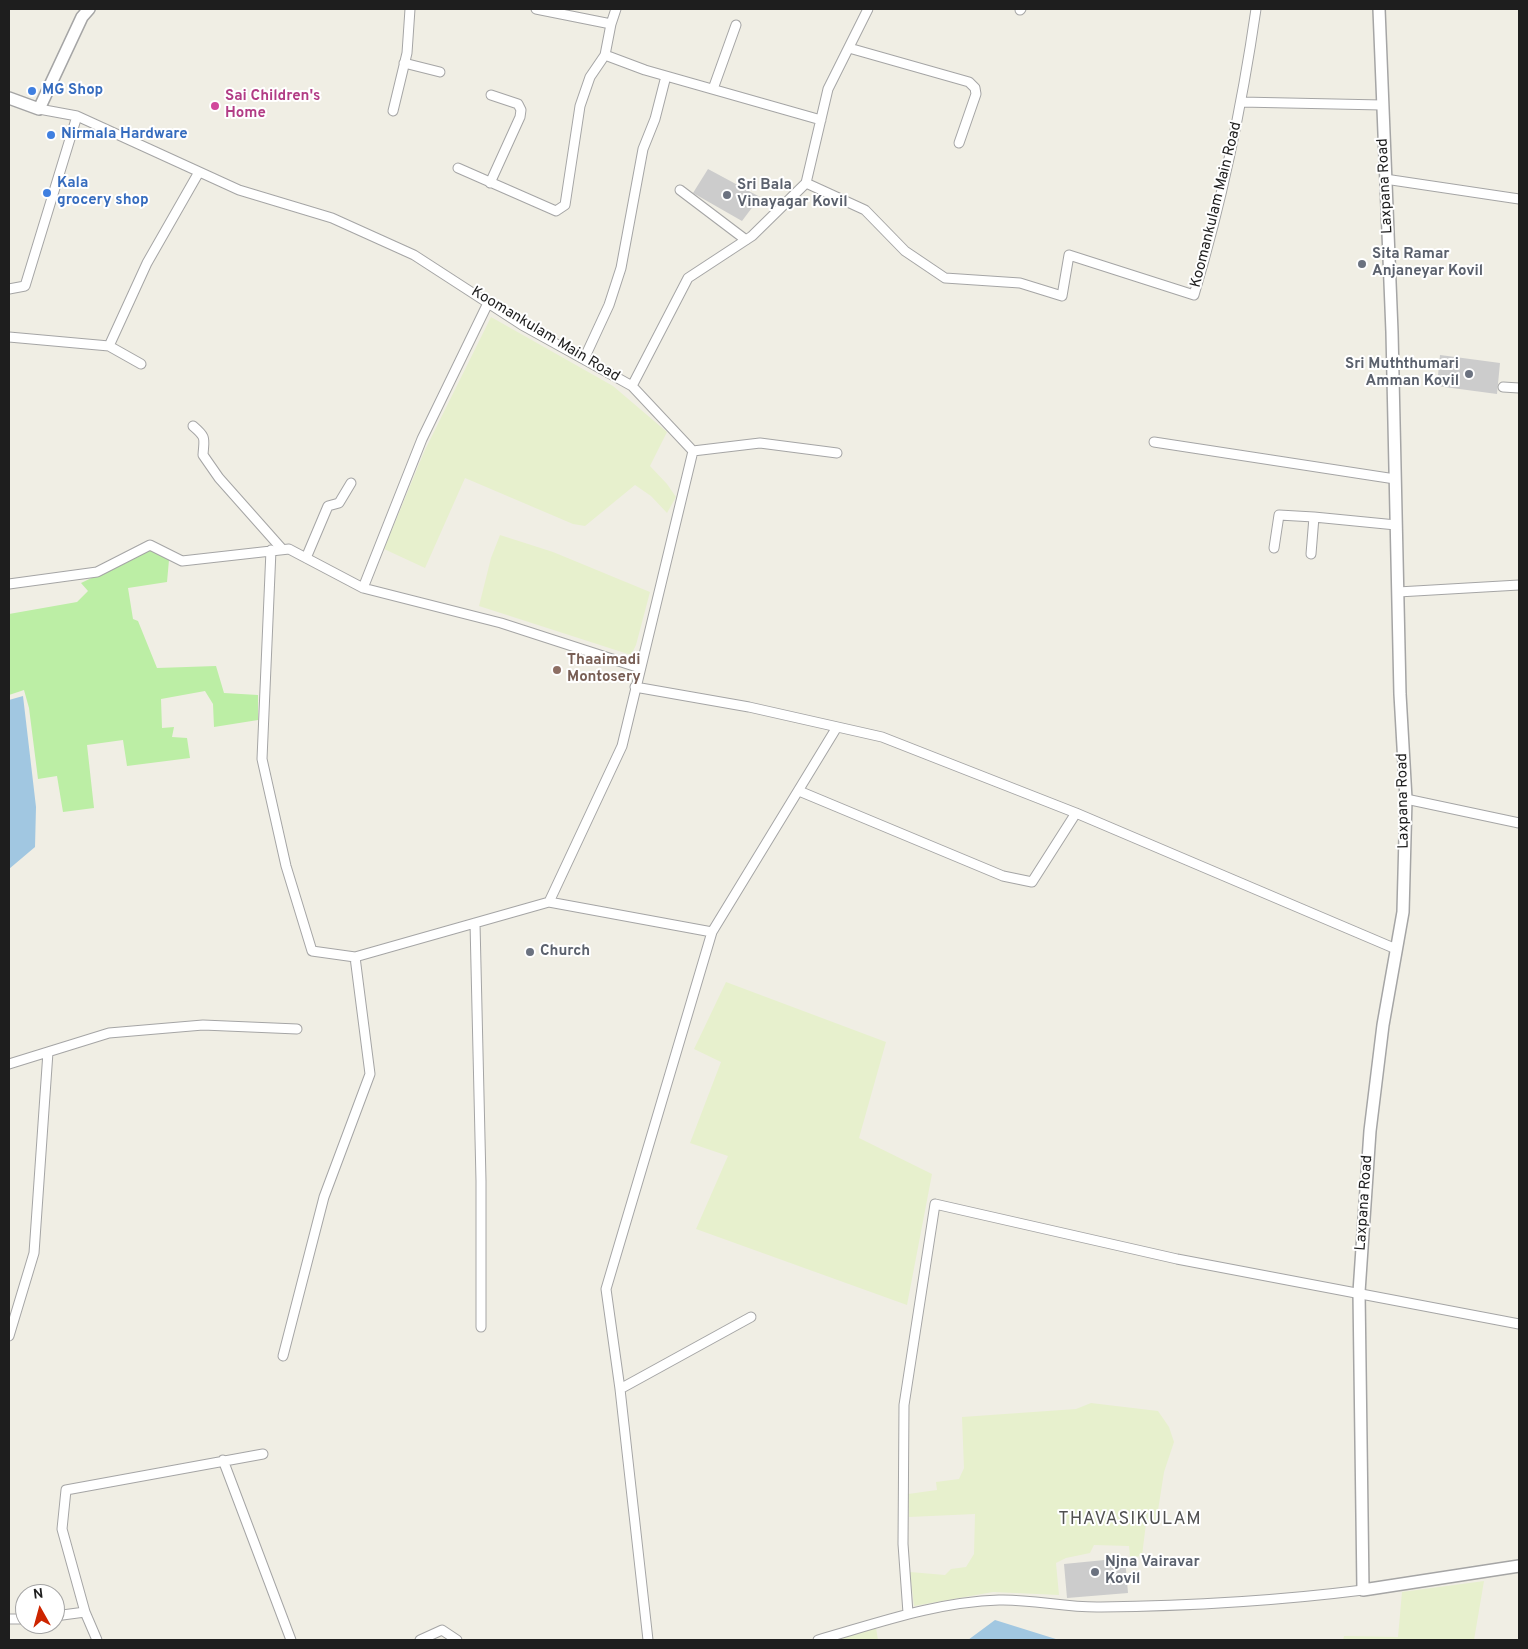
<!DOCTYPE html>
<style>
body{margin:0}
#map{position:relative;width:1528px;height:1649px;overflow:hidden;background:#f0eee4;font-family:Overpass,sans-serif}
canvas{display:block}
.frame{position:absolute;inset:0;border:10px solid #1e1e1e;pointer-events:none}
.north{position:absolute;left:15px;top:1584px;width:50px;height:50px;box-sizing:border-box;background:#fff;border:1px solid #a5a5a5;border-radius:50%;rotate:353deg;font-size:14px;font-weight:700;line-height:20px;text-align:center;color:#1e1e1e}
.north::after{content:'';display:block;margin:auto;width:18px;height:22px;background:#cd2500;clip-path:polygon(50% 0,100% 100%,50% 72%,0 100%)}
</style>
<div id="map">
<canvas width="1528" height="1649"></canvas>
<div class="frame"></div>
<div class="north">N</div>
</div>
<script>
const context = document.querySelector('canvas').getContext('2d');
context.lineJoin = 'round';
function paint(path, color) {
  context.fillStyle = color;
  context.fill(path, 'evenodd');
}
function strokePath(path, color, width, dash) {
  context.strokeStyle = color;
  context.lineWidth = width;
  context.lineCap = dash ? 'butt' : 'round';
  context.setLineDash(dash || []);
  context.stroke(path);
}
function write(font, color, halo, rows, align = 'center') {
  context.font = font + ' Overpass,sans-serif';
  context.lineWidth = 4;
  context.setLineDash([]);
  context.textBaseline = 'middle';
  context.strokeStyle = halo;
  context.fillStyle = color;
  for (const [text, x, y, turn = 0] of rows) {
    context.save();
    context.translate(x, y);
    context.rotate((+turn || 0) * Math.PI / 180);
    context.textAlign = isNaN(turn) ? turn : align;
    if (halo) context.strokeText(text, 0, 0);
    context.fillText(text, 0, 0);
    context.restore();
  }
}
const religious = new Path2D(`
 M708 169 760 197 742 221 693 193Z
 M1440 355 1500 363 1497 394 1437 386Z
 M1125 1558 1128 1593 1067 1598 1064 1564Z`);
const farmland = new Path2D(`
 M491 317 613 386 667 432 650 466 667 484 676 497 667 513 651 496 635 485 585 526 573 524 465 478 425 568 384 549 424 452Z
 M500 535 553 552 650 592 636 645 631 655 479 606 491 558Z
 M726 982 886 1042 859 1138 932 1174 907 1305 696 1229 728 1156 690 1143 721 1062 694 1049Z
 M1091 1403 1158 1411 1169 1427 1174 1442 1164 1472 1156 1523H1146L1142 1556 1130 1557 1129 1546 1094 1545 1090 1553 1066 1558 1056 1563 1059 1595 993 1592 914 1606 910 1572 945 1575 951 1569 966 1567 974 1554 975 1514 909 1517 908 1494 937 1490 936 1482 959 1479 964 1468 962 1417 1076 1409Z
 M1484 1581 1474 1640H1343L1344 1636 1398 1637 1402 1592Z
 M876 1628 878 1640H835Z`);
const grass = new Path2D(`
 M150 550 169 560 167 582 128 588 133 619 138 621 157 668 216 666 224 693 258 695V720L214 727 213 704 205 691 161 699 162 728 174 727 172 737 187 738 190 758 127 766 123 740 87 745 94 808 63 812 57 776 38 779 29 708 24 690 9 695V614L77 602 88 591 81 583Z`);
const water = new Path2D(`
 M23 696 36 807 35 847 9 869V700Z
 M995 1620 1059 1640H968Z`);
const minor = new Path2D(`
 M536 9 611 24 605 55 645 70 821 120
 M1020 10 1021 9
 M611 24 616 9
 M849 48 969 82 975 88 976 94 959 143
 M404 63 440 72
 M713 89 736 25
 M1241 102 1382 105
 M39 109 77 116 239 190 332 218 414 255 522 325 632 386 688 278 752 236 806 183 865 210 905 251 945 278 1020 283 1062 296 1069 255 1194 295C1222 201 1242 106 1256 9
 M393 111 407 53 410 9
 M458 168 556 211 565 205 580 106 590 77 605 55
 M1385 179 1519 199
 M490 183 520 117 521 110 518 104 491 95
 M806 183 828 89 868 9
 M680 190 746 240
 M9 289 25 286 77 116
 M9 337 109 346 141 364
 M109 346 147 263 199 172
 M584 359 609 305 621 268 643 149 655 119 666 76
 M1503 387 1519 388
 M193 426C207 438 204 438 203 455L219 478 282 549
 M1154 442 1395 479
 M693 451 760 443 837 453
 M1274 548 1279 515 1314 517
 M271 550 262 759 286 866 312 951 355 957
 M1311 554 1314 517 1396 525
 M306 558 328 506 339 503 351 483
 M9 584 97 572 150 545 182 561 289 549 363 588 501 623 640 668
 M363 588 422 439 488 303
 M1398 592 1519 585
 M635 687 749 707 882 737 1076 813 1396 949
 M799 791 1003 876 1032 882 1076 813
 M1406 799 1519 823
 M549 902 622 746 693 451 632 386
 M475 923 481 1181V1327
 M712 932 837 727
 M9 1064 109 1033 203 1025 297 1029
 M9 1336 34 1253 48 1052
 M283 1356 324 1197 370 1074 355 957 549 902 712 932 606 1289 620 1389 648 1640
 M620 1389 751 1317
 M223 1460 291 1640
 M908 1613 903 1544 904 1405 935 1204 1177 1259 1519 1324
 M55 1616 85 1612
 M9 1619H25
 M97 1640 85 1612 62 1529 66 1490 263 1454
 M420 1640 442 1630 457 1640
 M818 1640C878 1623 936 1602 999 1600 1033 1599 1067 1608 1101 1607 1189 1606 1276 1601 1363 1590`);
const tertiary = new Path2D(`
 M1379 9 1392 332 1400 694 1406 799 1403 912 1383 1025 1370 1131 1359 1292 1363 1590 1519 1566
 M9 98 39 109 82 17 89 9`);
const markers = [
 [32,91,5,"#3f7fe0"],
 [215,106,5,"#d1479c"],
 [51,135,5,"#3f7fe0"],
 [47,193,5,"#3f7fe0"],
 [727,195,5,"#6b7280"],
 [1362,264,5,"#6b7280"],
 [1469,374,5,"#6b7280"],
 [557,670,5,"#8d6e63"],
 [530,952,5,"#6b7280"],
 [1095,1572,5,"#6b7280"]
];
const shopNames = [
 ["MG Shop",42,91],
 ["Nirmala Hardware",61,135],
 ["Kala",57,184],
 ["grocery shop",57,201]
];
const hotelNames = [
 ["Sai Children's",225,97],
 ["Home",225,114]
];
const worshipNames = [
 ["Sri Bala",737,186],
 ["Vinayagar Kovil",737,203],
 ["Sita Ramar",1372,255],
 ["Anjaneyar Kovil",1372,272],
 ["Sri Muththumari",1459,365,"right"],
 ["Amman Kovil",1459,382,"right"],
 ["Church",540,952],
 ["Njna Vairavar",1105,1563],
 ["Kovil",1105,1580]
];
const streetNames = [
 ["Laxpana Road",1386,186,-93],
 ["Koomankulam Main Road",1217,205,-76],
 ["Koomankulam Main Road",545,335,31],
 ["Laxpana Road",1404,801,-91],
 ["Laxpana Road",1365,1203,-86]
];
const educationNames = [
 ["Thaaimadi",567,661],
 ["Montosery",567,678]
];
const quarterNames = [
 ["THAVASIKULAM",1130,1520]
];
paint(religious, '#ccc');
paint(farmland, '#e7f0cd');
paint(grass, '#bceea5');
paint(water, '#a1c7e1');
strokePath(minor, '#a5a5a5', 11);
strokePath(tertiary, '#a5a5a5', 14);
strokePath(minor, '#fff', 9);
strokePath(tertiary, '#fff', 11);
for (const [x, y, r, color] of markers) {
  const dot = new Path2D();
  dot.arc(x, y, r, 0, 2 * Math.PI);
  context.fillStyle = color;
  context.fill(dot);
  strokePath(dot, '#fff', 2);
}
write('bold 15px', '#366cbe', '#fff', shopNames, 'left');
write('bold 15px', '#b23c85', '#fff', hotelNames, 'left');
write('bold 15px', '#5b616d', '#fff', worshipNames, 'left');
write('15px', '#1e1e1e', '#fff', streetNames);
write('bold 15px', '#785e54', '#fff', educationNames, 'left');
context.letterSpacing = '1px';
write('18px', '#515151', '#fff', quarterNames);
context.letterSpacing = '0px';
</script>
